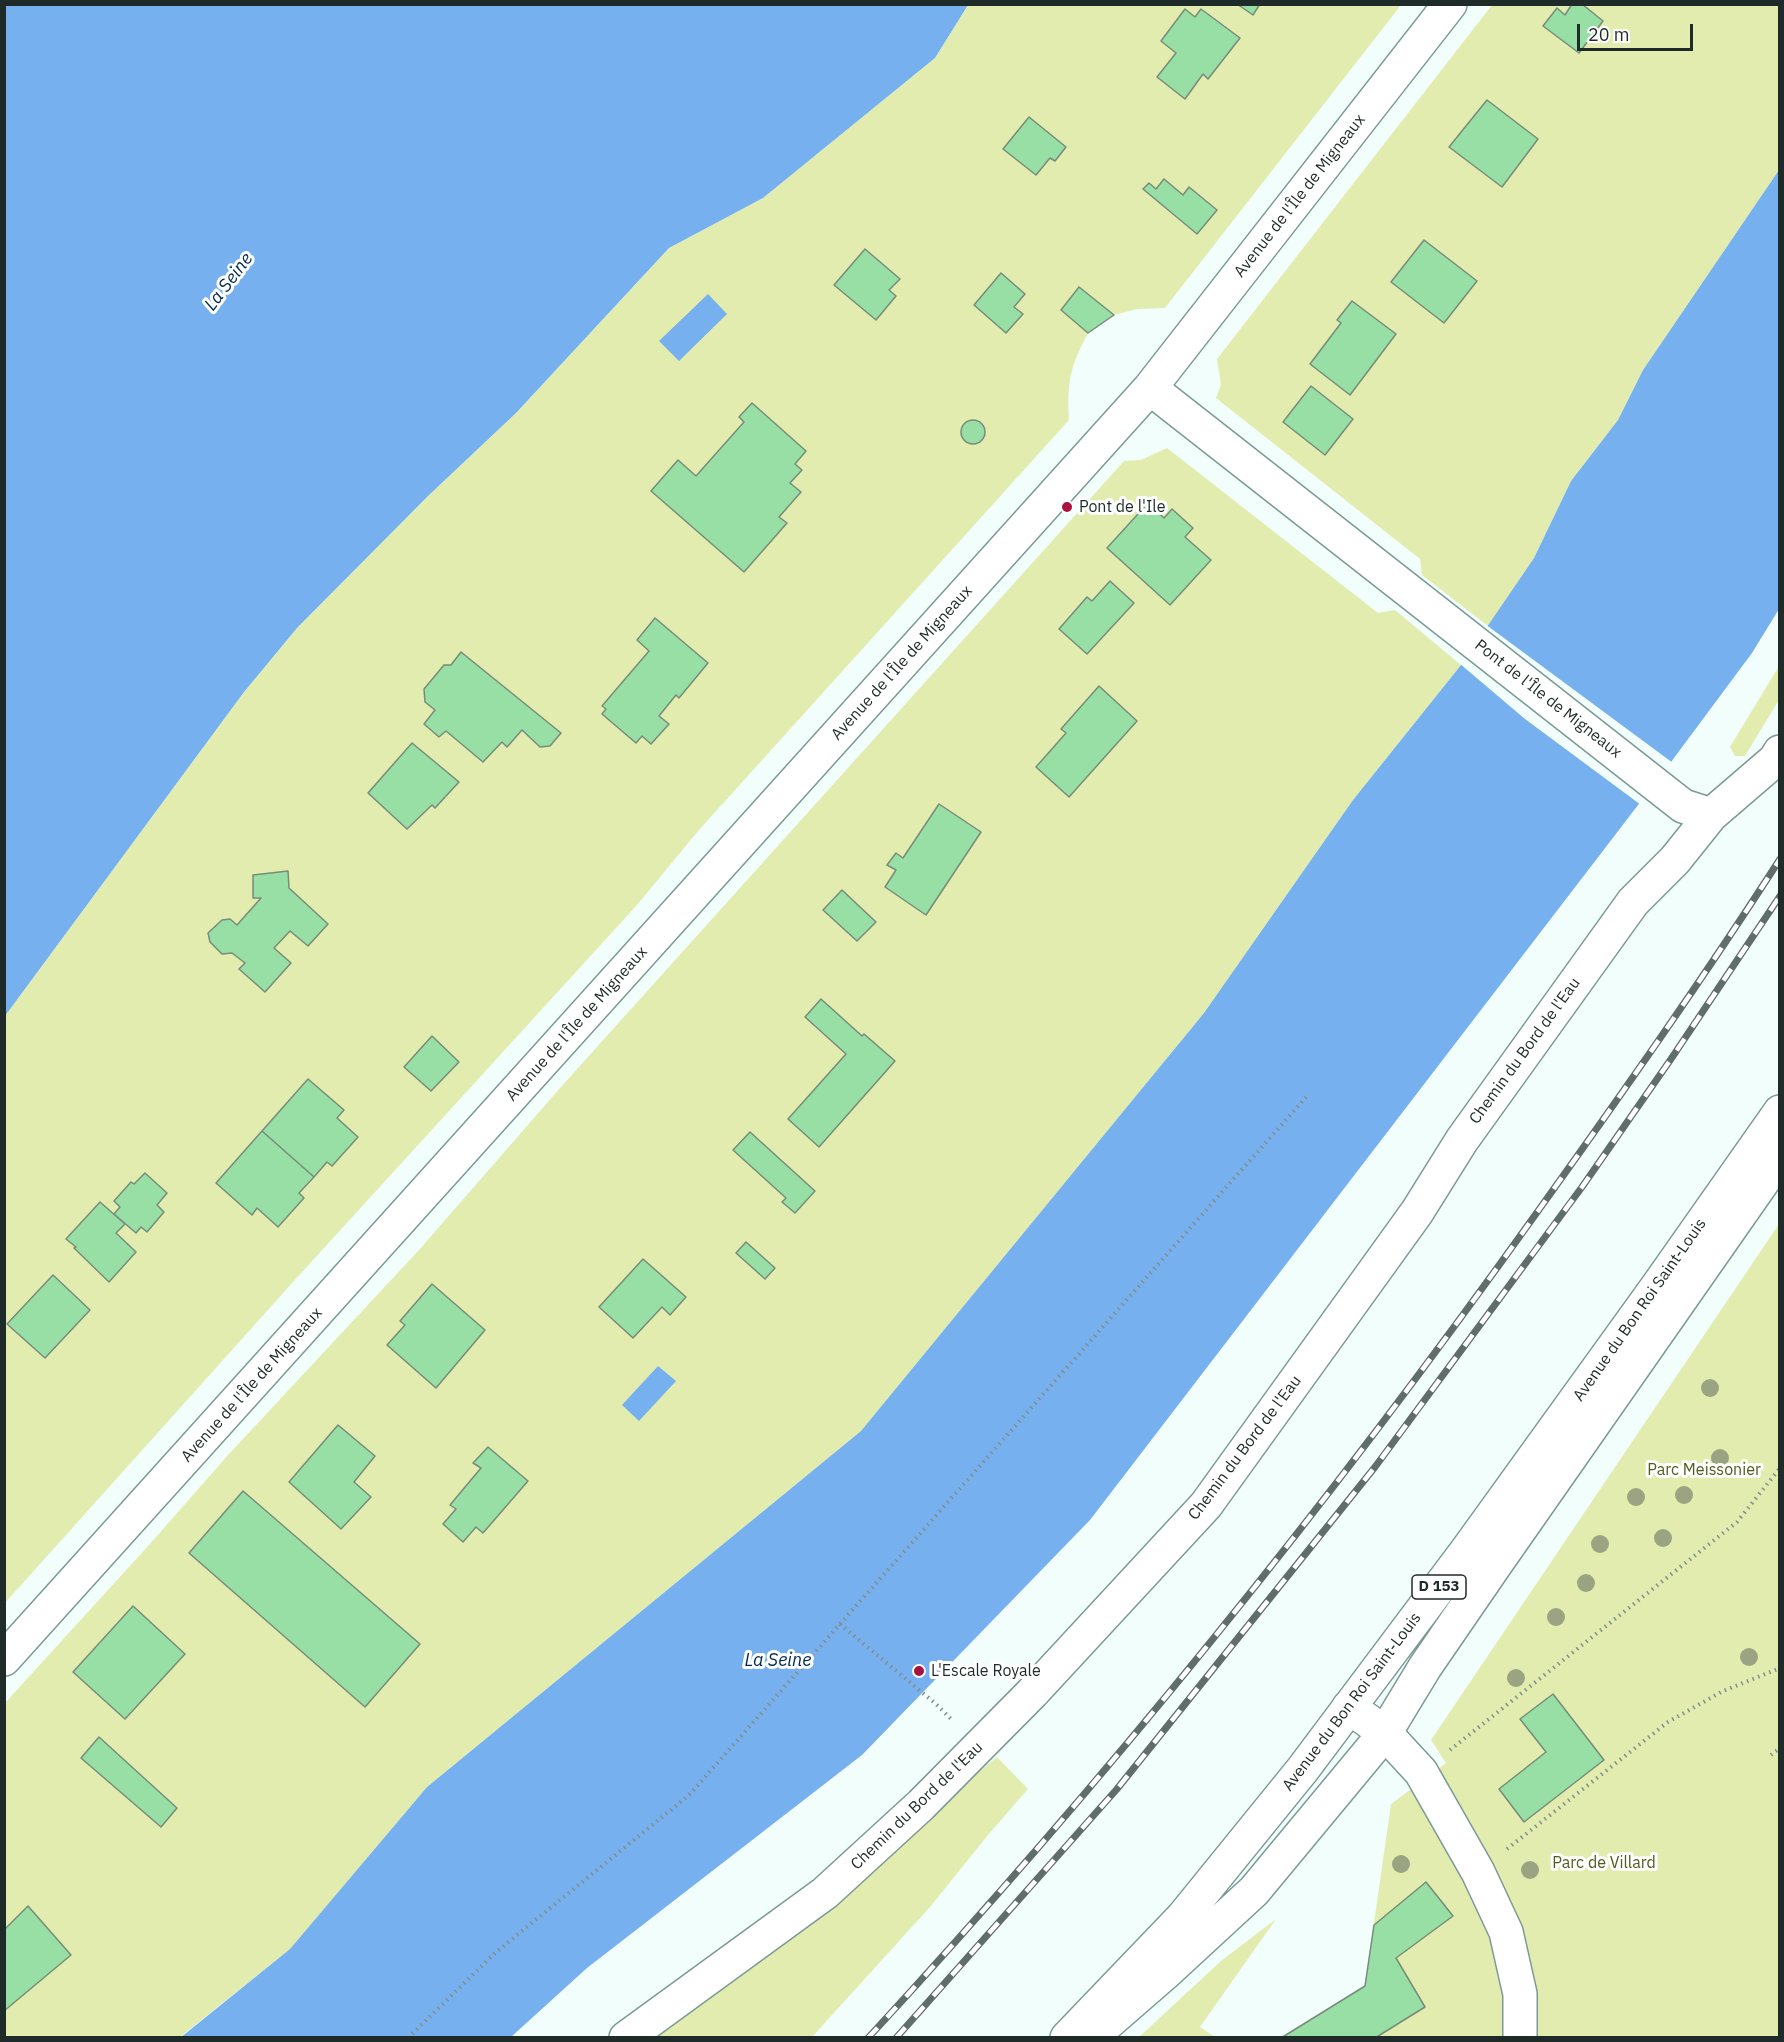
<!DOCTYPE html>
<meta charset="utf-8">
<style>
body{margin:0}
#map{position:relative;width:1784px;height:2042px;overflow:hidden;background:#f1fefc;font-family:"IBM Plex Sans",sans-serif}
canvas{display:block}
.frame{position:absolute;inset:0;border:6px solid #1f2b29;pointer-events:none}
.scale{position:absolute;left:1577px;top:24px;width:116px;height:27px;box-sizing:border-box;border:3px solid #1f2b29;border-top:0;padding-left:8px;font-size:18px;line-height:21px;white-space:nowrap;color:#1f2b29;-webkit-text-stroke:4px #fff;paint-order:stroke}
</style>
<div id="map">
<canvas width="1784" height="2042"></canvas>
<div class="frame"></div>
<div class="scale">20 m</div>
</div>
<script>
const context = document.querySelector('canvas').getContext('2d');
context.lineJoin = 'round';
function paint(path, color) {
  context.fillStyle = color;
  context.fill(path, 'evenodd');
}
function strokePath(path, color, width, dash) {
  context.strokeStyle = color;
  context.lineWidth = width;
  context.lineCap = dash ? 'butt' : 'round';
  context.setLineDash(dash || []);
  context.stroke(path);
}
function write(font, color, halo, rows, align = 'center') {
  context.font = font + ' "IBM Plex Sans",sans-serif';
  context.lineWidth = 6;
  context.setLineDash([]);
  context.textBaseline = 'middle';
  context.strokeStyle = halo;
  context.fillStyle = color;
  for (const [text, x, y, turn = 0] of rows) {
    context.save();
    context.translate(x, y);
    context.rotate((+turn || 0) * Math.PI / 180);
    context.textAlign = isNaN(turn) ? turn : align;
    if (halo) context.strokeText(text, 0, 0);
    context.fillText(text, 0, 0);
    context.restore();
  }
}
const green = new Path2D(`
 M968 5H1401L1165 308 1137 309 1114 315 1078 287 1061 310 1088 333C1070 367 1067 381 1069 420L699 830 637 905 293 1282 5 1603V1016L244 692 297 628 428 496 516 413 669 248 763 198 935 58ZM1164 180 1183 195 1189 187 1217 210 1196 234 1143 189 1149 183 1156 189ZM865 249 900 279 889 290 896 296 876 320 834 285ZM1001 273 1025 294 1014 307 1022 314 1006 333 974 305ZM308 1079 343 1110 337 1118 332 1166 327 1162 299 1193 304 1198 278 1226 257 1208 252 1214 216 1183ZM145 1173 167 1192 157 1205 164 1212 147 1231 141 1227 135 1233 125 1224 116 1233 136 1252 109 1281 74 1249 76 1247 67 1239 100 1202 114 1214 120 1207 114 1201 131 1182 134 1184ZM53 1276 90 1310 44 1358 8 1324Z
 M1492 5H1779V170L1643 370 1618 420 1571 481 1534 558 1488 626 1422 575 1420 559 1216 398 1221 385 1217 359ZM1311 386 1353 419 1325 455 1283 422Z
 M1167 448 1378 613 1395 610 1461 665 1353 800 1204 1013 861 1431 427 1787 290 1949 180 2037 5 2038V1703L149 1545 229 1454 419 1250 560 1088 1124 461 1141 460ZM1110 581 1134 603 1087 654 1059 629 1087 598 1092 601ZM133 1606 185 1654 125 1719 73 1672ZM100 1738 177 1807 161 1826 81 1758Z
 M1779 666V700L1745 756H1735L1730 747Z
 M1779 1224V2037L1281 2038 1365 1986 1391 1804 1446 1763 1431 1740Z
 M997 1757 1028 1789 988 1835 930 1907 812 2037 640 2038 927 1814Z
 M1276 1919 1200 2027 1215 2037H1139L1221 1961Z`);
const water = new Path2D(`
 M5 4 968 5 935 58 763 198 669 248 516 413 428 496 297 628 244 692 5 1016Z
 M1779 170V609L1752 653 1671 762 1090 1520 862 1755 587 1968 511 2037 180 2038 290 1949 427 1787 861 1431 1204 1013 1353 800 1461 665 1534 558 1571 481 1618 420 1643 370Z
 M708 294 727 314 679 361 659 341Z
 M658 1366 676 1381 639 1421 622 1405Z`);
const pier = new Path2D(`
 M1485 624 1673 763 1641 805 1525 719 1459 663Z`);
const building = new Path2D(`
 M1237 4H1260L1253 15Z
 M1572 4H1582L1603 21 1579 53 1543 26 1557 8 1565 15Z
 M1185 9 1195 17 1201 9 1240 38 1208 79 1203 74 1185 99 1157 77 1176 53 1161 41Z
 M1487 100 1538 139 1502 187 1449 147Z
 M1029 117 1066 147 1055 161 1050 158 1036 175 1003 149Z
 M1164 179 1183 195 1189 187 1217 210 1197 234 1143 189 1149 183 1156 189Z
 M1424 240 1477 281 1444 323 1391 282Z
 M865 249 900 279 889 290 896 296 876 320 834 285Z
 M1001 273 1025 294 1014 307 1023 314 1006 333 974 305Z
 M1079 287 1114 315 1088 333 1061 310Z
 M1352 301 1396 334 1350 395 1310 364 1341 323 1337 320Z
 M1311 386 1353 419 1325 455 1283 422Z
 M752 403 806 451 795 464 802 470 790 483 801 492 779 517 787 523 744 572 651 491 678 460 696 476 744 422 739 417Z
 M961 432a12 12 0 1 1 24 0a12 12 0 1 1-24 0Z
 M1148 503 1164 518 1172 509 1193 528 1185 537 1211 560 1170 605 1107 548Z
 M1110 581 1134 603 1087 654 1059 629 1087 597 1092 601Z
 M655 618 708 663 679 698 676 695 659 716 669 724 651 744 642 736 636 743 602 714 606 709 602 706 649 651 637 640Z
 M461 652 561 733 550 746 540 747 522 730 507 747 502 742 483 762 446 731 439 737 424 724 435 710 425 702 424 689 444 665H451Z
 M1099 686 1137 721 1069 797 1036 767 1066 733 1061 729Z
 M412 743 459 782 435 808 432 805 407 829 368 793Z
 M939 804 981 832 926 915 885 887 896 870 887 865 896 853 903 858Z
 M288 871 289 888 328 924 308 946 290 931 274 948 291 963 265 992 239 969 245 963 232 953 222 954 210 942 208 933 222 920 230 919 237 925 261 898H253V875Z
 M842 890 876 922 857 941 823 910Z
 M821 999 862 1036 864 1034 895 1061 819 1147 788 1119 846 1054 805 1017Z
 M432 1036 459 1062 431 1091 404 1067Z
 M308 1079 344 1110 337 1118 358 1137 332 1166 327 1162 314 1177 262 1131Z
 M262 1131 314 1177 299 1193 304 1198 278 1227 257 1208 252 1215 216 1183Z
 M750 1132 815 1191 795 1213 782 1202 786 1198 733 1150Z
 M145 1173 167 1193 157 1205 164 1212 147 1232 141 1227 136 1233 114 1214 120 1207 114 1201 131 1182 134 1184Z
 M100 1202 125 1224 116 1233 136 1252 109 1282 74 1248 76 1247 66 1239Z
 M746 1242 775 1268 765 1279 736 1253Z
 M643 1259 686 1297 670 1315 662 1307 633 1338 599 1307Z
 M53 1275 90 1310 45 1358 7 1324Z
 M432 1284 485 1330 436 1388 387 1345 405 1325 400 1321Z
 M338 1425 375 1456 354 1482 371 1497 341 1529 289 1482Z
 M488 1447 528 1481 483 1533 476 1527 463 1542 443 1524 456 1509 450 1505 481 1468 473 1463Z
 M243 1491 420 1644 365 1707 189 1553Z
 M133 1606 185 1654 125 1719 73 1672Z
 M1553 1694 1604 1760 1524 1822 1499 1789 1546 1752 1520 1719Z
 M99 1737 177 1808 161 1827 81 1758Z
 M1426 1882 1453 1916 1396 1958 1425 2007 1375 2038H1281L1365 1986 1374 1925Z
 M28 1906 71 1955 4 2011V1930Z`);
const path = new Path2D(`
 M840 1624 936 1704 953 1721
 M1450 1750 1737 1522 1780 1468
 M1771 1755 1780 1748
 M1507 1849 1668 1722 1723 1691 1780 1668
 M408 2038 495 1953 688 1796 1307 1096`);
const minor = new Path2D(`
 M1150 388 1683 806 1711 815 1775 760 1780 752
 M4 1659 1150 388 1450 4
 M1349 1707 1385 1733 1421 1772 1478 1872 1506 1932 1520 1994V2038
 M626 2038 825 1893 921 1805 1032 1693 1206 1505 1417 1212 1462 1140 1633 902 1675 860 1711 815`);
const major = new Path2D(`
 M1103 2027 1164 1974 1254 1891 1385 1733 1425 1667 1495 1565 1780 1157
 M1067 2038 1183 1917 1303 1769 1468 1549 1657 1287 1780 1112`);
const rail = new Path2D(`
 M868 2038C1109 1777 1332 1500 1538 1211 1621 1095 1703 979 1780 859
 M896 2038 1117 1789 1375 1467 1582 1187 1671 1059 1780 896`);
const trees = [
 [1710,1388],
 [1720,1458],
 [1684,1495],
 [1636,1497],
 [1663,1538],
 [1600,1544],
 [1586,1583],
 [1556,1617],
 [1749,1657],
 [1516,1678],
 [1401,1864],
 [1530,1870]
];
const markers = [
 [1067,507,6,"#a9123e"],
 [919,1671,6,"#a9123e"]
];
const shields = [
 [1439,1587,54]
];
const shieldNames = [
 ["D 153",1439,1587]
];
const streetNames = [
 ["Avenue de l'Île de Migneaux",1300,196,-52],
 ["Avenue de l'Île de Migneaux",902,663,-48],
 ["Pont de l'Île de Migneaux",1548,699,38],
 ["Avenue de l'Île de Migneaux",577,1024,-48],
 ["Chemin du Bord de l'Eau",1525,1051,-54],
 ["Avenue du Bon Roi Saint-Louis",1640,1310,-55],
 ["Avenue de l'Île de Migneaux",252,1385,-48],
 ["Chemin du Bord de l'Eau",1245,1448,-53],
 ["Avenue du Bon Roi Saint-Louis",1352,1702,-53],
 ["Chemin du Bord de l'Eau",917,1806,-44]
];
const poiNames = [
 ["Pont de l'Ile",1079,507],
 ["L'Escale Royale",931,1671]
];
const parkNames = [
 ["Parc Meissonier",1704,1470],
 ["Parc de Villard",1604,1863]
];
const waterNames = [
 ["La Seine",229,282,-53],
 ["La Seine",778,1661]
];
paint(green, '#e3ecaf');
paint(water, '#77b0ee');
paint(pier, '#f1fefc');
paint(building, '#98dfa5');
strokePath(building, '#778c7a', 1.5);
strokePath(minor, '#7b9a95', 36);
strokePath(major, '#7b9a95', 36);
strokePath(path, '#828f8d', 4, [1.5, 4.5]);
strokePath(minor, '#fff', 33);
strokePath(major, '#fff', 33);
strokePath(rail, '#606d6b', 7);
strokePath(rail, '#fff', 4.5, [14]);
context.fillStyle = '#9ba482';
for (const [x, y] of trees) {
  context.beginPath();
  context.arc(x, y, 9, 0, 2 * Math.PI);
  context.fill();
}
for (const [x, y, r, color] of markers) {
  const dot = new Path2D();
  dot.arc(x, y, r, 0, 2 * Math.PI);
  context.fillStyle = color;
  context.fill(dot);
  strokePath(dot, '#fff', 2);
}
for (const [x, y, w] of shields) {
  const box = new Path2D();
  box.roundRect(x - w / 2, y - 12, w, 24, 4.5);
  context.fillStyle = '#fff';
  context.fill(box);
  strokePath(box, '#1f2b29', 1.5);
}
write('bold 15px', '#1f2b29', null, shieldNames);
write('16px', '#1f2b29', '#fff', streetNames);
write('16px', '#1f2b29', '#fff', poiNames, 'left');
write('16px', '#545b1e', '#fff', parkNames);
write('italic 18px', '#012a51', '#fff', waterNames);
</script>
